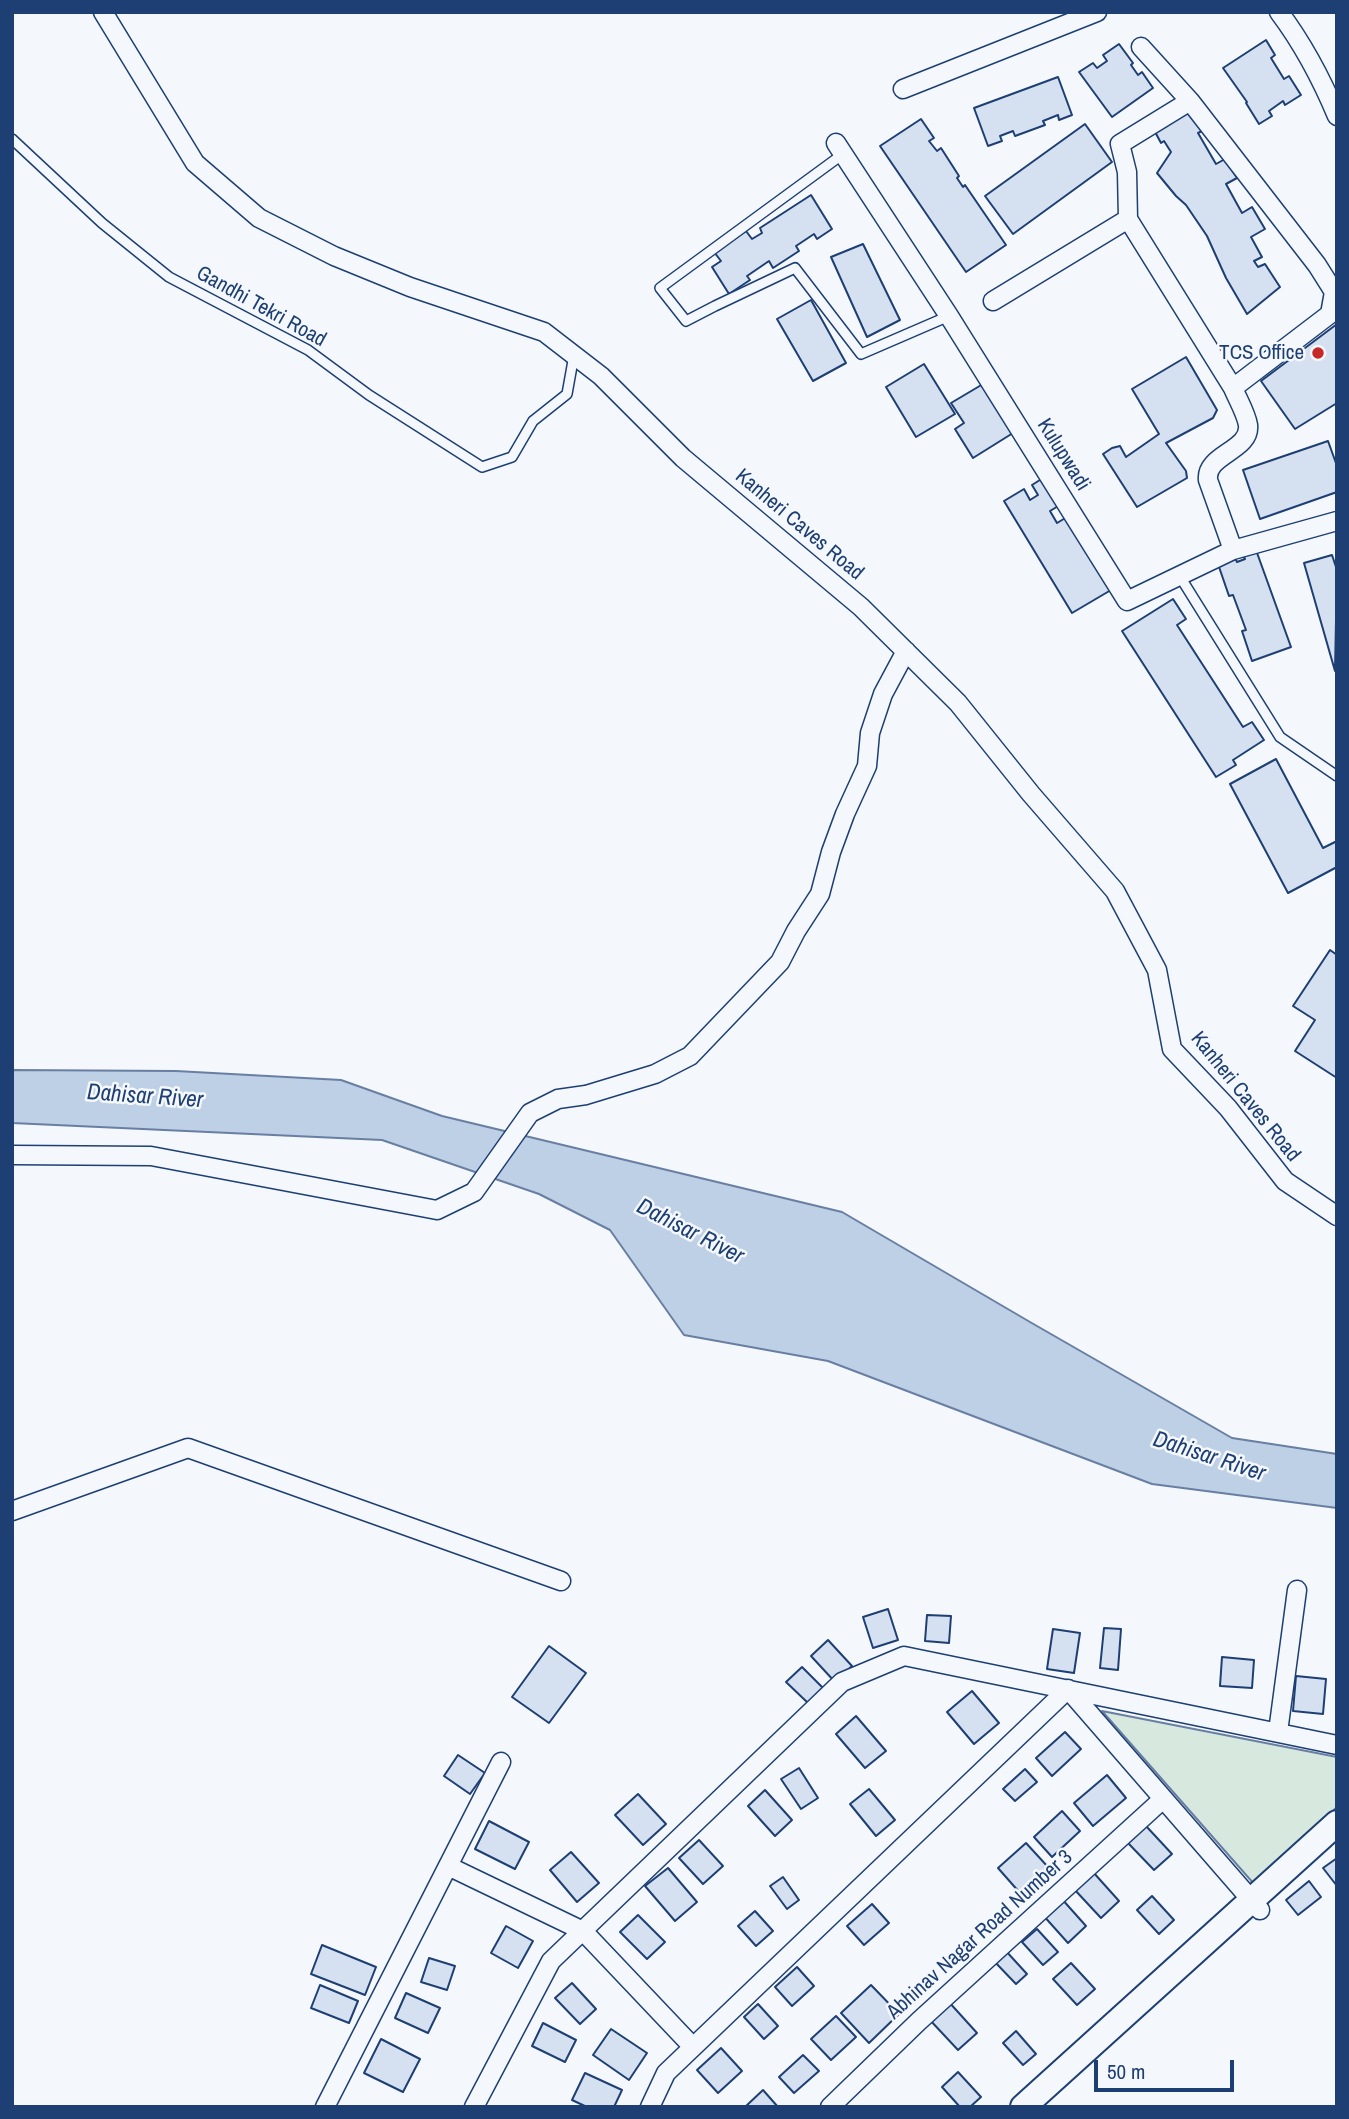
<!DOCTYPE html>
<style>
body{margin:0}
#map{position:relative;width:1349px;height:2119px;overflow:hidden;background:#f4f7fb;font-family:"Archivo Narrow",sans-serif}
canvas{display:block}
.frame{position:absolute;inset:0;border:14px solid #1d3f73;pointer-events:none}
.scale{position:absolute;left:1094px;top:2060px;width:140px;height:32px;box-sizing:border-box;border:4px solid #1d3f73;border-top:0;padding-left:9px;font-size:21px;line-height:24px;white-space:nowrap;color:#1d3f73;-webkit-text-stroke:5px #f4f7fb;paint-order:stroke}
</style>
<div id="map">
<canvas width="1349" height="2119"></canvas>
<div class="frame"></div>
<div class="scale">50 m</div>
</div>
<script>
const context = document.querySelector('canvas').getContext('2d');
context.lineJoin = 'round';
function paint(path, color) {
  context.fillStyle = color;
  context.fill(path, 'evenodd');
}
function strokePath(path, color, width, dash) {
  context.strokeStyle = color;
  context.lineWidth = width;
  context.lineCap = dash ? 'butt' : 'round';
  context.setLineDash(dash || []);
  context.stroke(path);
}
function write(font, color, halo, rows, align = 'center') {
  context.font = font + ' "Archivo Narrow",sans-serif';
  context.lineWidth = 5;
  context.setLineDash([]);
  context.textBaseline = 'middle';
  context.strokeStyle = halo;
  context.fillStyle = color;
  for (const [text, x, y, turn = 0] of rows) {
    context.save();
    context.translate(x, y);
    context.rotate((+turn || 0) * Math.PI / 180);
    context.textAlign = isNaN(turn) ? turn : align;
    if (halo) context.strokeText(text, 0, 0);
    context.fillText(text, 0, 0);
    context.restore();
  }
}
const green = new Path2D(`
 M1102 1711 1337 1757V1807L1254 1884Z`);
const water = new Path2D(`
 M12 1070 176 1071 341 1080 442 1116 842 1212 1030 1322 1232 1438 1337 1454V1508L1152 1484 828 1361 684 1335 610 1230 539 1194 382 1140 12 1123Z`);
const building = new Path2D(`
 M1266 40 1275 55 1271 58 1284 79 1289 76 1301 95 1285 105 1283 101 1269 111 1272 116 1259 124 1246 103 1247 102 1223 68Z
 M1119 44 1133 63 1131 65 1138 75 1142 72 1153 88 1112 117 1079 72 1093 63 1097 68 1107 61 1103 55Z
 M1058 77 1072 115 1059 120 1058 115 1043 121 1045 125 1015 136 1013 131 1000 136 1002 141 988 146 974 108Z
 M1188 107 1202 131 1198 133 1216 164 1225 159 1237 178 1226 184 1242 213 1252 207 1265 229 1251 237 1262 257 1254 261 1258 267 1265 264 1280 287 1247 314 1226 278 1207 236 1186 205 1176 196 1157 173 1171 152 1164 141 1161 143 1153 128Z
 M921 119 934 138 929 141 937 151 941 148 959 176 957 178 963 187 965 185 1006 245 966 272 880 146Z
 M1085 124 1112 162 1013 234 985 196Z
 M811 195 832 229 817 239 814 234 796 246 799 251 773 268 769 261 747 276 750 280 729 294 712 267 721 261 714 252 746 231 752 239 762 233 760 228Z
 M863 244 900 320 867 337 831 257Z
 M811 300 846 363 813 381 777 319Z
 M1337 324V403L1295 429 1261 381Z
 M1186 357 1217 410 1213 418 1166 443 1186 471 1187 478 1137 507 1103 454 1112 448 1120 446 1126 457 1159 434 1132 389Z
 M924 364 955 414 916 437 886 387Z
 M983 384 1013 433 973 458 955 429 964 423 951 403Z
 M1328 441 1337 466V492L1260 519 1243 470Z
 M1043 478 1060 505 1050 511 1057 523 1067 517 1111 590 1072 613 1004 501 1024 489 1030 500 1038 495 1032 485Z
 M1256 550 1291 647 1252 661 1242 631 1246 630 1233 595 1229 596 1218 564 1235 558 1237 562 1245 559 1243 555Z
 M1332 555 1337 570 1335 671 1304 563Z
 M1173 599 1186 619 1177 625 1243 727 1252 722 1264 740 1233 760 1236 765 1216 777 1122 631Z
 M1276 759 1323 848 1337 841V867L1288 893 1230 784Z
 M1330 950 1337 955V1078L1295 1051 1315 1020 1293 1006Z
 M888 1609 898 1640 873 1648 863 1617Z
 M927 1615 951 1616 949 1643 925 1641Z
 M1104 1628 1121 1629 1118 1670 1100 1668Z
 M1053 1629 1080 1633 1074 1673 1047 1669Z
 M828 1640 852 1666 835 1682 811 1656Z
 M549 1646 586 1673 549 1723 512 1697Z
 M1222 1657 1254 1660 1252 1688 1220 1686Z
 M802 1667 823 1688 808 1703 786 1682Z
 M1296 1676 1326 1679 1323 1714 1293 1711Z
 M972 1691 999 1723 974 1744 947 1712Z
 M856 1716 886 1751 865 1768 836 1734Z
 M1065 1732 1081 1749 1052 1776 1036 1758Z
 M458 1755 485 1773 470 1794 444 1776Z
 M799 1768 818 1798 801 1809 781 1779Z
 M1025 1769 1037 1782 1015 1801 1003 1789Z
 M1107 1775 1126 1798 1093 1826 1074 1803Z
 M869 1789 895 1820 876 1836 850 1804Z
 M765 1790 792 1820 775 1836 748 1806Z
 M638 1794 666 1824 643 1845 615 1815Z
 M1062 1811 1080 1831 1052 1857 1034 1837Z
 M489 1821 529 1842 515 1869 475 1849Z
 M1146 1826 1172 1854 1154 1870 1128 1843Z
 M699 1840 723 1866 703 1884 679 1858Z
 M1026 1843 1048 1867 1020 1893 998 1868Z
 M571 1852 599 1883 577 1902 550 1870Z
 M1337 1858V1886L1323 1868Z
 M668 1868 697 1902 675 1921 645 1886Z
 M1093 1872 1119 1901 1101 1918 1074 1889Z
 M783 1877 799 1900 787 1909 770 1886Z
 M1309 1881 1321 1897 1298 1915 1286 1900Z
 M1152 1896 1174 1920 1159 1934 1137 1910Z
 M1061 1898 1086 1926 1068 1943 1042 1914Z
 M872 1904 889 1923 864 1945 847 1926Z
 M755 1911 773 1931 756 1946 738 1926Z
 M638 1915 665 1942 647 1959 620 1932Z
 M506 1926 533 1941 518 1968 491 1953Z
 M1037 1929 1058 1952 1043 1965 1022 1942Z
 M322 1945 376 1967 365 1995 311 1974Z
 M1005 1950 1027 1974 1016 1984 993 1960Z
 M429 1958 455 1966 447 1990 421 1982Z
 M1071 1963 1095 1989 1077 2005 1053 1979Z
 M797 1967 814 1986 792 2006 775 1987Z
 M572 1983 596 2009 580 2024 555 1998Z
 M320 1985 358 2001 349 2023 311 2008Z
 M871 1985 899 2014 869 2043 841 2013Z
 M406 1993 440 2008 428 2033 395 2018Z
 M948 2001 977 2033 958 2050 929 2019Z
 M758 2004 778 2026 764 2039 744 2017Z
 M836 2016 856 2037 831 2060 811 2039Z
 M543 2023 576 2040 565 2062 532 2046Z
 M611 2029 647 2053 629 2080 593 2055Z
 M1016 2031 1036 2054 1023 2065 1003 2043Z
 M381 2039 420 2059 403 2092 364 2073Z
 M721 2048 742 2071 718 2093 697 2070Z
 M803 2055 819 2071 794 2093 779 2077Z
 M958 2072 981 2097 970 2107H960L942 2087Z
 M585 2073 622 2090 614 2107H587L572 2100Z
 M763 2090 778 2107H745Z`);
const lane = new Path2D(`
 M12 139 102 223 169 277 308 350 369 395 482 467 512 457 533 421 567 394 574 355
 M843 154 660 288 686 321 715 306 795 268 861 354 949 316
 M1179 575 1280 737 1337 776`);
const street = new Path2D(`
 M103 12 195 163 259 218 334 256 410 287 544 332 601 376 683 458 861 607 958 703 1031 794 1115 891 1157 970 1172 1049 1228 1108 1285 1181 1337 1216
 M1279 12C1303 44 1322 80 1337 116
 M1141 47 1190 101 1317 265 1334 292 1330 314 1233 388C1238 400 1246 413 1248 425 1251 451 1205 454 1208 480L1233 550
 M903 89 1097 12
 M836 143 949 316 1127 601 1233 550 1337 521
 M1128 219 1127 172 1120 144 1190 101
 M993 301 1128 219 1233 388
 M12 1155 151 1156 437 1210 474 1192 530 1113 558 1099 586 1095 655 1074 690 1056 780 962 796 931 820 894 831 852 845 814 867 766 870 733 883 694 906 651
 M12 1511 188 1448 561 1581
 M1278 1732 1297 1590
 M448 1866 583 1931 693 2047
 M325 2107 501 1762
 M474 2107 551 1961 842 1682 904 1656 1337 1745
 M650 2107 666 2073 1068 1689 1260 1910
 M830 2107 919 2021 1163 1799`);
const secondary = new Path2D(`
 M1023 2107 1337 1823`);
const markers = [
 [1318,353,7,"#c62828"]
];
const streetNames = [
 ["Gandhi Tekri Road",261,307,29],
 ["Kulupwadi",1063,455,58],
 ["Kanheri Caves Road",799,525,40],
 ["Kanheri Caves Road",1245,1097,51],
 ["Abhinav Nagar Road Number 3",980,1935,-42]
];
const poiNames = [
 ["TCS Office",1304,353]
];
const waterNames = [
 ["Dahisar River",145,1097,4],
 ["Dahisar River",690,1232,27],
 ["Dahisar River",1209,1457,18]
];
paint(green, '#d7e8df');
strokePath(green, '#687fa3', 2);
paint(water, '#bed0e5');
strokePath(water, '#687fa3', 2);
paint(building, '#d5e0f0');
strokePath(building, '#1d3f73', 2);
strokePath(lane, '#1d3f73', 12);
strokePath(street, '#1d3f73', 21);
strokePath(secondary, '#1d3f73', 28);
strokePath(lane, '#f4f7fb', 9);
strokePath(street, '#f4f7fb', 18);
strokePath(secondary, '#f4f7fb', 24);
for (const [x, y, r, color] of markers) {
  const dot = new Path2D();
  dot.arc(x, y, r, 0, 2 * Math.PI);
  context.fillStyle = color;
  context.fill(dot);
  strokePath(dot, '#f4f7fb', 2.5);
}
write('21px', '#1d3f73', '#f4f7fb', streetNames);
write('21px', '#1d3f73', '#f4f7fb', poiNames, 'right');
write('italic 23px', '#1d3f73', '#f4f7fb', waterNames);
</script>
